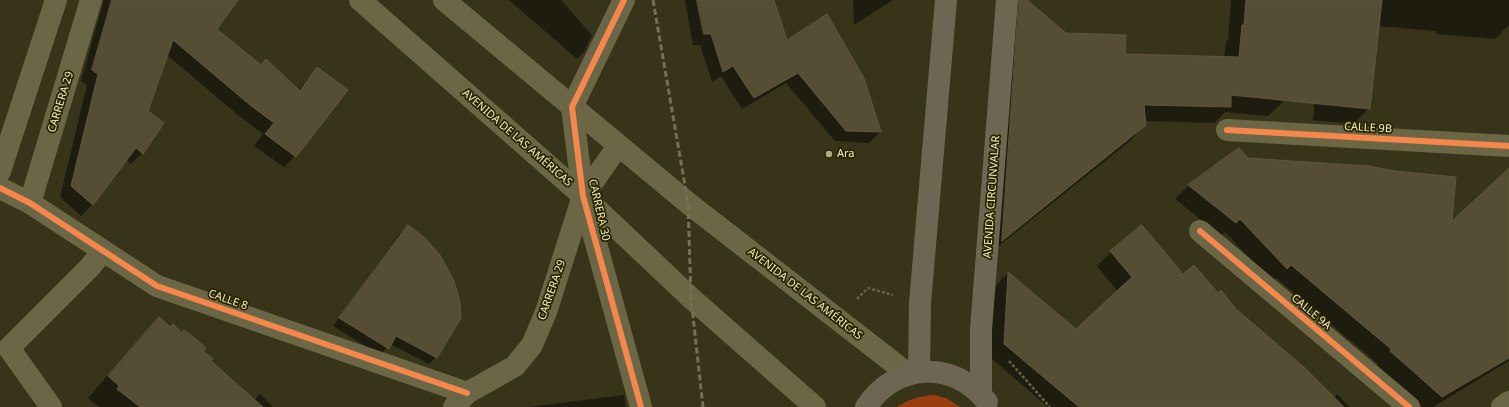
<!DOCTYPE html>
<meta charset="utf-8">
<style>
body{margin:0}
canvas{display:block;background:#37341a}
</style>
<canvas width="1509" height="407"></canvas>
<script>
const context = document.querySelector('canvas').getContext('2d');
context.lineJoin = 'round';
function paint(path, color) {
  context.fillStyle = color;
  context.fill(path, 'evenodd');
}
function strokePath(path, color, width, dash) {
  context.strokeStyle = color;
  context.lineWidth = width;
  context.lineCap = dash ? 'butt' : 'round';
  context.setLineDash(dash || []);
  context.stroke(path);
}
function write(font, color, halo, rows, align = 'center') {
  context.font = font + ' "Noto Sans",sans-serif';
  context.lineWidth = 3.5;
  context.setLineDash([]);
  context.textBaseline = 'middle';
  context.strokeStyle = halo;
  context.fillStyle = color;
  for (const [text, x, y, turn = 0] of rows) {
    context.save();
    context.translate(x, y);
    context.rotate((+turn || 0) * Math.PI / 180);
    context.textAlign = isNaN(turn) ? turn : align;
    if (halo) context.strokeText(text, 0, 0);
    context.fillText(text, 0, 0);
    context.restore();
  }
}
const green = new Path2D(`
 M934 395 946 398 960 407H897C909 399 919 396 934 395Z`);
const shadow = new Path2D(`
 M104 0H237L215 29 260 66 298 91 317 68 347 90 295 156 284 167 254 146 263 134 239 116 167 55 147 111 163 123 142 153 131 164 126 160 92 205 81 216 60 197 87 85 81 81Z
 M509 0H561L592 35 584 52 577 59Z
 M685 0H773L787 41 880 132 869 143 835 141 786 83 742 109 721 76 712 82 700 45H693Z
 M853 0H893L854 25Z
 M1015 0H1025L1066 34 1124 55 1224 58 1226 42 1228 40 1231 0H1291L1285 100 1268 116 1225 112 1214 123 1145 121V125L1129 142 986 256Z
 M1326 0H1509V25L1495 39 1435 34 1436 31 1378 26 1369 108 1354 124 1313 120Z
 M1248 159 1451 223 1509 177V361L1433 407H1423L1377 365 1378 364 1276 278 1272 282 1225 232 1221 236 1175 199 1189 185Z
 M408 226 436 357 429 364 390 344 380 355 333 326 400 233Z
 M1111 252 1183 276 1218 294 1334 398 1337 394 1350 407H1048L991 358 994 287 1008 273 1076 331 1118 292 1097 266Z
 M159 318 202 351 209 361 254 401 260 394 273 407H99L88 398 139 339Z
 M624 395 626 407H529Z`);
const building = new Path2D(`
 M112 0H238L217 29 261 65 266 59 300 91 317 67 348 90 296 157 265 134 274 123 250 105 173 40 148 111 164 123 143 154 136 148 93 205 71 186 98 74 92 70Z
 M697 0H774L787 40 827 14 864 78 881 132 846 131 798 73 754 98 733 66 723 72 711 34H704Z
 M1019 0H1027L1066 33 1126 35 1125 54 1239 57 1242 25H1244L1246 0H1382L1370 109 1231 95V107L1144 105 1146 125 1002 241Z
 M1239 148 1248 158 1368 166 1395 171 1456 177 1452 221 1509 168V358L1442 397 1390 351 1391 349 1291 265 1287 269 1240 219 1236 223 1188 185Z
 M408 225 425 238 440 255 454 281 460 302 461 318 437 358 396 336 389 349 339 318Z
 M1142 225 1183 274 1194 265 1218 293 1221 290 1236 309 1305 368 1344 407H1079L1004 344 1008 272 1076 329 1132 277 1110 251Z
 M159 317 170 327 173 324 182 333 184 330 195 338 206 348 203 351 213 359 211 361 263 407H140L117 389 119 386 108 376Z`);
const path = new Path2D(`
 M857 299 868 288 893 295
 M1009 361 1050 407`);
const minor = new Path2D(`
 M624 0 572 107 583 196 641 407
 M1227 130 1509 146
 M0 171 56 0
 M0 188 30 203 157 286 467 393
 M30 203 91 0
 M1200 231 1409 407
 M51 407 9 348 90 267 103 251
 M454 407 467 393 515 366 532 345 546 312 583 196 618 146
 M1502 407 1509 402`);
const secondary = new Path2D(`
 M360 0 583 196 691 298 815 407
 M444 0 688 203 908 374`);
const trunk = new Path2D(`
 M919 372 920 303 946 0
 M981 395V329L1007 0
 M866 407C895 363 954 359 987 402`);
const rail = new Path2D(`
 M653 0 688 203 691 298 703 407`);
const cycleway = new Path2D(`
 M624 0 572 107 583 196 641 407
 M1227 130 1509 146
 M0 188 30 203 157 286 467 393
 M1200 231 1409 407`);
const markers = [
 [829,154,4,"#b1ac88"]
];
const streetNames = [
 ["CARRERA 29",61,102,-73],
 ["CALLE 9B",1368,128,3],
 ["AVENIDA DE LAS AMÉRICAS",517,138,41],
 ["AVENIDA CIRCUNVALAR",992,197,-86],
 ["CARRERA 30",599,210,77],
 ["CARRERA 29",552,290,-71],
 ["AVENIDA DE LAS AMÉRICAS",805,294,38],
 ["CALLE 8",228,300,19],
 ["CALLE 9A",1311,312,40]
];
const poiNames = [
 ["Ara",837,154]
];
paint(green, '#993e0f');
paint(shadow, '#0007');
paint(building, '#564e34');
strokePath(building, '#5f563a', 1);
strokePath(path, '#656248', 2.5, [3, 2]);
strokePath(minor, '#6b6746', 22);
strokePath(secondary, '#6b6746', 22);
strokePath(trunk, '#6e6652', 22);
strokePath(rail, '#737056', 3, [6, 3]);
strokePath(cycleway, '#f5874c', 6);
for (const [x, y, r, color] of markers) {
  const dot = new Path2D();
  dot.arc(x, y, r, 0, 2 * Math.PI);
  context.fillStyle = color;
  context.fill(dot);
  strokePath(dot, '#292400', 1.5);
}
write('11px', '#f3edc3', '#292400', streetNames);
write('11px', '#f3edc3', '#292400', poiNames, 'left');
</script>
